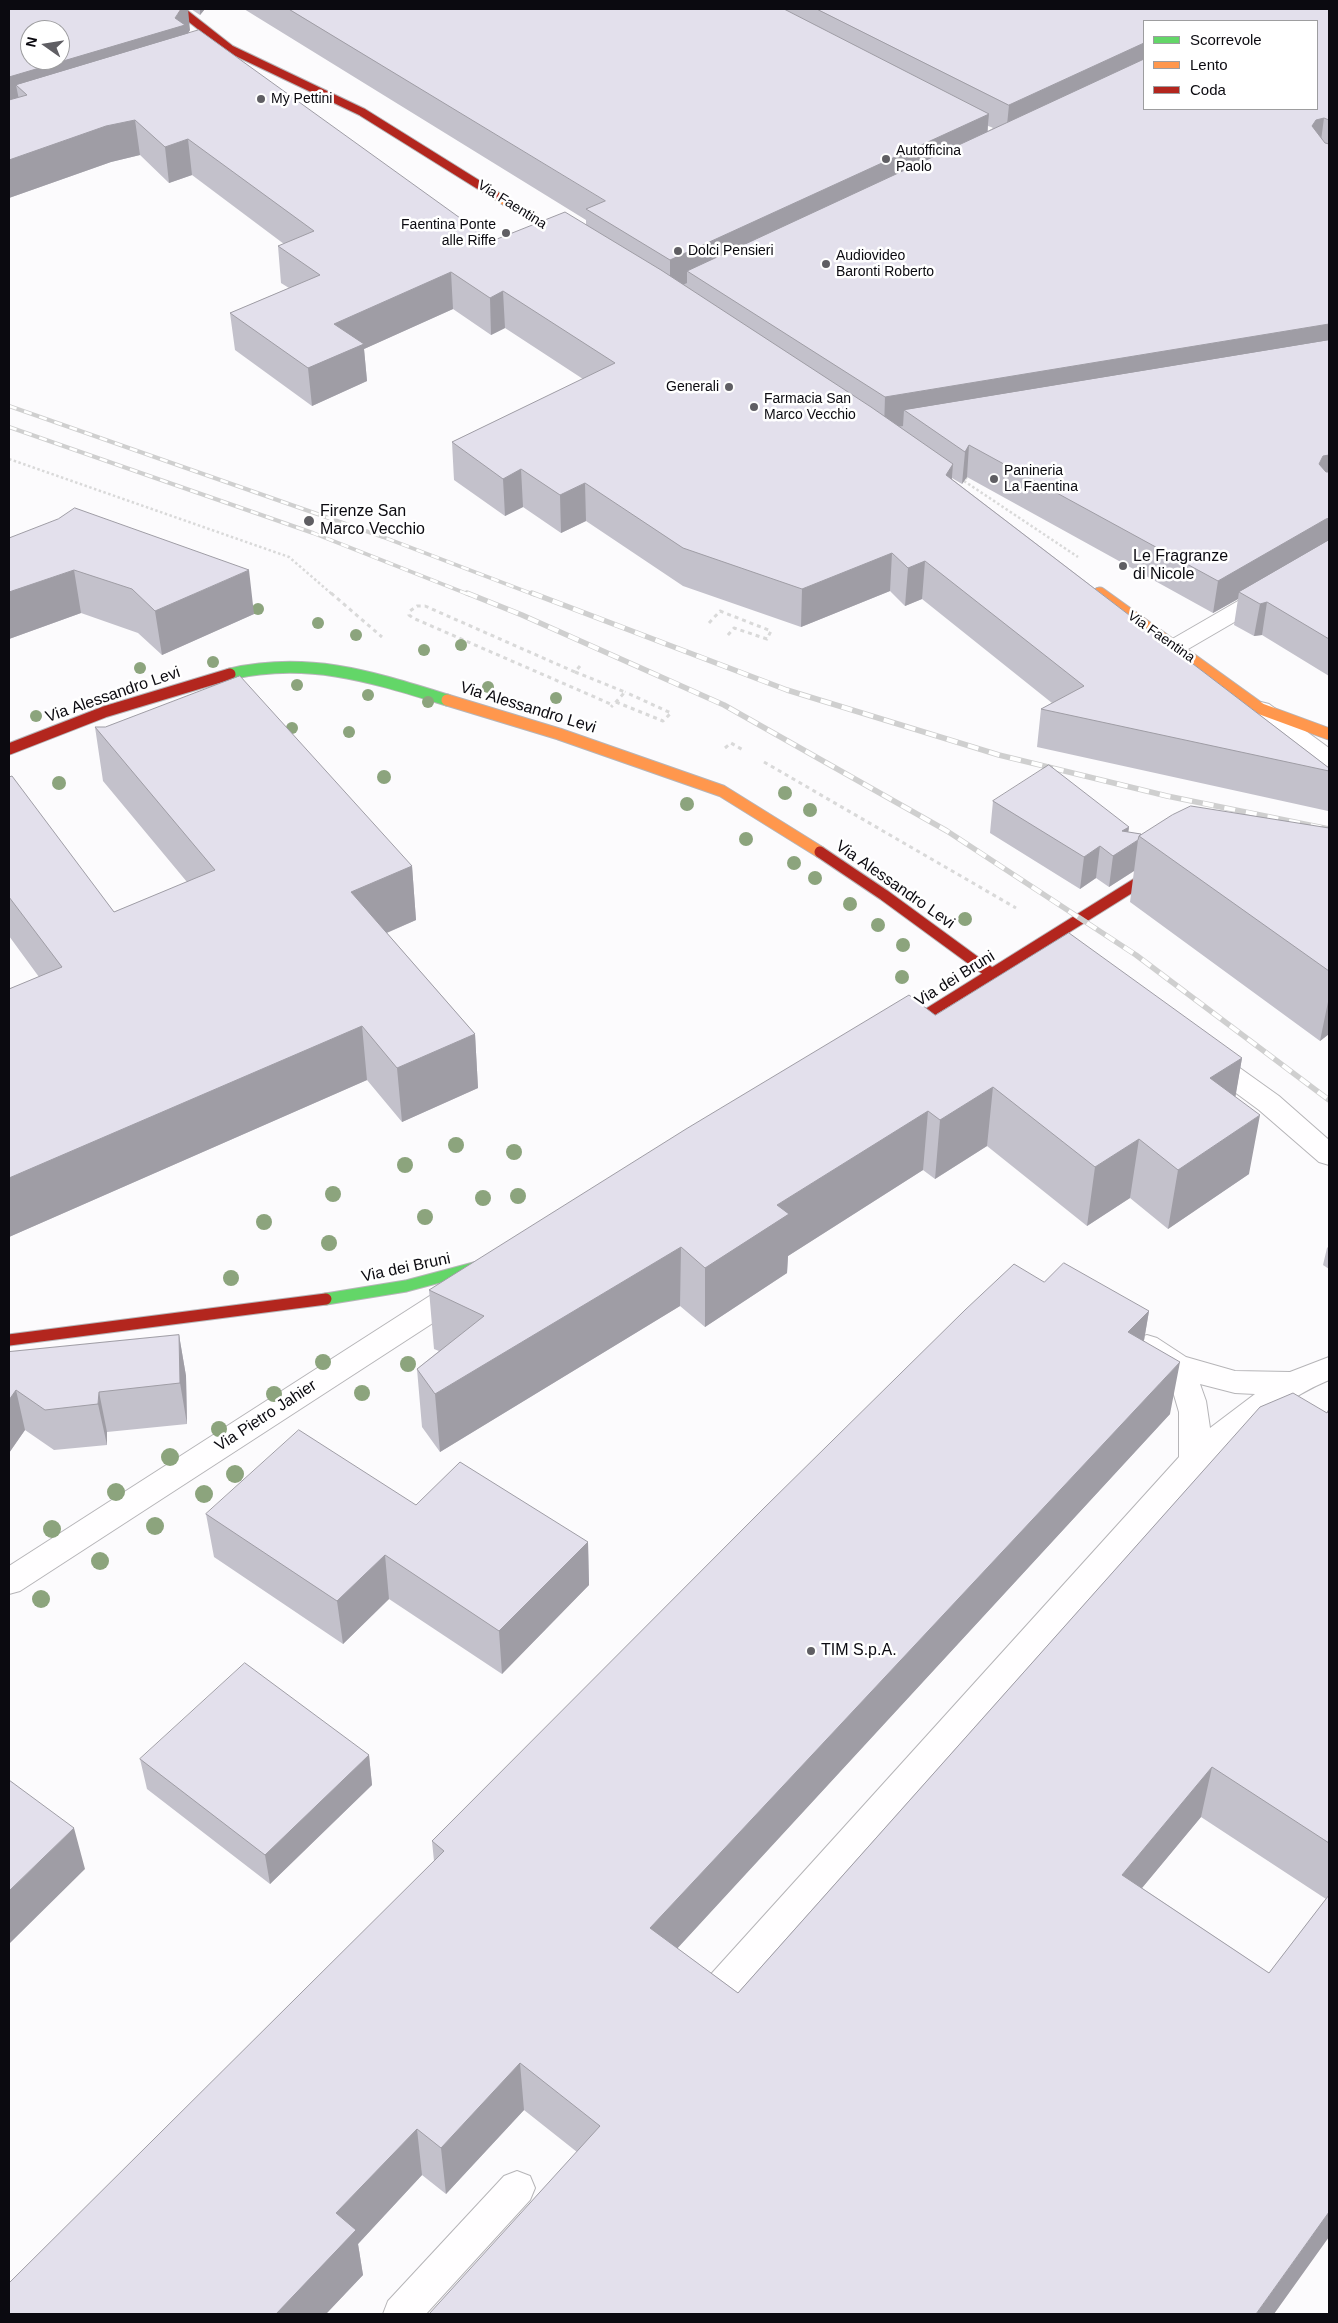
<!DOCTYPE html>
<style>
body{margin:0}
#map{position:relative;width:1338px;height:2323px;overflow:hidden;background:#fcfbfd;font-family:Arial,sans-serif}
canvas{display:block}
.frame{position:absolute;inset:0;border:10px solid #0b0a10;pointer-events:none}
.legend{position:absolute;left:1143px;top:20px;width:175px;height:90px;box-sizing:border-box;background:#fff;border:1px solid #9d9d9f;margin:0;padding:6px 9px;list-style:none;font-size:15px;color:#0b0a10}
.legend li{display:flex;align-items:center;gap:10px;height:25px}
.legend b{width:25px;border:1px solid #9d9d9f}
.north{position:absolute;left:20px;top:20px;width:50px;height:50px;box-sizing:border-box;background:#fff;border:1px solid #9d9d9f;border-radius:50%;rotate:283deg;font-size:14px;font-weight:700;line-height:20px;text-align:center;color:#0b0a10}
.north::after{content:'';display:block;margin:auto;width:18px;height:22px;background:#5f5e63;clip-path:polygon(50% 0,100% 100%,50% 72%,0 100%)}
</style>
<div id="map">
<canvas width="1338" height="2323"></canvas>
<div class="frame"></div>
<ul class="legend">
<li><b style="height:6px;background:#63d668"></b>Scorrevole</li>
<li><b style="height:6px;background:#ff974d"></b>Lento</li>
<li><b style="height:6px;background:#b3261e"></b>Coda</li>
</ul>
<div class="north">N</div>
</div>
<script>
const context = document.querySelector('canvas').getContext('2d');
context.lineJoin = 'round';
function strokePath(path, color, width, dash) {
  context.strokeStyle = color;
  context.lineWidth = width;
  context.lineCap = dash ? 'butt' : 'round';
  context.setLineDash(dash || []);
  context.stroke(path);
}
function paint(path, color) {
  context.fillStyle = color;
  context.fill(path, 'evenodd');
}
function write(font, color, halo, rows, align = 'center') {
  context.font = font + ' Arial,sans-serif';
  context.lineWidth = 5;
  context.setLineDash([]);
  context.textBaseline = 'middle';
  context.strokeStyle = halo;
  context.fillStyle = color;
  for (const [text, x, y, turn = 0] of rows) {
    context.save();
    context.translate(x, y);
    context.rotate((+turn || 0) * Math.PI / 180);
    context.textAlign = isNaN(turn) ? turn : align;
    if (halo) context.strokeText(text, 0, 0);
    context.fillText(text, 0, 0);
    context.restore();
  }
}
const pathFar1 = new Path2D(`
 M9 459 289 557 333 595
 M967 477 964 481 1078 557`);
const path = new Path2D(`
 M331 593 382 637
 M709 623 720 611 771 631 767 639 734 628 727 636
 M580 666 575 672 425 606H417L410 611 409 615 413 618 613 705 611 707
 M575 672 625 692 615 703
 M616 702 663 721 671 713 625 692
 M725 748 731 743 743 750
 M764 762 1016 908`);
const lane = new Path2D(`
 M1329 551V567L1183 652 1175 654 1167 652 1163 647 1167 642 1321 553Z
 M1147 1335 1157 1338 1186 1357 1235 1371 1290 1372 1329 1357V1380C1284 1399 1250 1429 1213 1460L727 2005 715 2010 703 2005 698 1994 703 1983 1179 1457V1412L1169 1378 1166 1374 1137 1354 1132 1346 1137 1338ZM1200 1384 1235 1393 1255 1394 1210 1428 1206 1401Z
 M517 2171 530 2176 535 2188 530 2200 426 2314H383L388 2301 504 2176Z`);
const street = new Path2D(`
 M1261 702 1269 704 1329 748V768L1320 765 1253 714 1249 709 1253 704Z
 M1207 1049 1216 1051 1279 1096 1329 1140V1165L1319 1162 1259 1110 1198 1065 1194 1058 1198 1051Z
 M463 1278 473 1281 477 1289 473 1297 20 1591 9 1594V1566L453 1281Z`);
const fast = new Path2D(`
 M230 674C309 656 372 677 447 700
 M326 1299 406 1286 485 1265`);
const slowFar1 = new Path2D(`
 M495 195 571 242
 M1098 592 1102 595`);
const slow = new Path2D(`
 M1100 593 1261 709 1329 734
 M447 700 559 734 722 791 820 852`);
const jamFar1 = new Path2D(`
 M179 9 230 49 362 112 495 195`);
const jam = new Path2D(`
 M9 749 104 712 230 674
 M820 852 884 895 992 974
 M899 1032 1152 874 1165 868
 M9 1340 326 1299`);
const railFar1 = new Path2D(`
 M9 406 383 537 535 595
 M9 427 313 533 470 595`);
const rail = new Path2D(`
 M467 593 522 615 724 705 947 831 1136 955 1329 1100
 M532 593 787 690 999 755 1167 796 1329 829`);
const trees = [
 [258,609,6],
 [318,623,6],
 [356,635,6],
 [461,645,6],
 [424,650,6],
 [213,662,6],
 [140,668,6],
 [297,685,6],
 [488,687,6],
 [368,695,6],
 [556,698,6],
 [428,702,6],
 [36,716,6],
 [292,728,6],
 [349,732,6],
 [384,777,7],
 [59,783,7],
 [785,793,7],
 [687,804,7],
 [810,810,7],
 [746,839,7],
 [794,863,7],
 [815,878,7],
 [850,904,7],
 [965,919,7],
 [878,925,7],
 [903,945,7],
 [902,977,7],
 [456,1145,8],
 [514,1152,8],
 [405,1165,8],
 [333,1194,8],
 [518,1196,8],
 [483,1198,8],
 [425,1217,8],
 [264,1222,8],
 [329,1243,8],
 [231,1278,8],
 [323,1362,8],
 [408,1364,8],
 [362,1393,8],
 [274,1394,8],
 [219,1429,8],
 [170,1457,9],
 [235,1474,9],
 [116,1492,9],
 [204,1494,9],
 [155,1526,9],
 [52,1529,9],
 [100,1561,9],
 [41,1599,9]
];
const wall = new Path2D(`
 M9 9 190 30 188 33 492 241 586 224V220L244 9H1329V676L1262 635 1254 636 1234 625 1238 599 1213 613 967 477 962 484 952 478V479L1329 768V806L1328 811 1037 747 1041 709 1052 703 922 599 905 606 890 591 801 627 683 586 586 521 561 533 523 507 505 516 454 480 452 442 583 379 505 328 491 335 453 309 364 349 367 381 312 406 235 350 230 313 289 288 281 283 278 246 284 244 192 175 169 183 140 155 111 162 9 198ZM1144 21 1317 109H1144ZM988 126 991 127 993 128 988 131Z
 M191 9H205L200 15Z
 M9 538 254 614 162 655 138 633 81 613 9 639Z
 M95 727 412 866 416 920 387 933 475 1034 478 1088 402 1122 367 1080 9 1237V989L39 977 9 936V777L114 912 187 882 103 781Z
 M993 801 1129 827 1128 832 1141 834 1329 828V1034L1320 1041 1130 902 1134 871 1109 887 1096 878 1080 889 990 833Z
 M935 1015 1242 1058 1235 1097 1249 1174 1168 1229 1130 1198 1087 1226 987 1146 935 1179 923 1170 788 1256 787 1273 705 1327 680 1306 440 1452 422 1427 417 1369 439 1351 434 1349 429 1290Z
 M1329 1246V1269L1323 1265 1327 1248Z
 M1044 1282 1149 1311 1144 1341 1170 1414 677 1948 738 1993 1327 1413 1329 1409V2237L577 2152 524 2110 446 2194 422 2175 358 2244 363 2275 326 2314H9L434 1861 432 1841ZM1201 1817 1326 1899 1269 1973 1142 1888Z
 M179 1335 186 1376 187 1424 107 1432V1445L54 1450 25 1430 9 1453V1352Z
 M416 1505 588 1542 589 1585 502 1674 389 1599 343 1644 214 1557 206 1514Z
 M369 1755 372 1785 270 1884 147 1789 140 1759Z`);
const shadedWall = new Path2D(`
 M181 9H188L190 30 186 37 27 95 16 85 20 105 9 104V77L175 18Z
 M200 9H205L200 15Z
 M1144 43V71L1006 135 1009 105Z
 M989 114 986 144 687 271V283L670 291V260Z
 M1324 118 1320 148 1312 126 1316 120Z
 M135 120 140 155 111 162 9 198V160L106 126Z
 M188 139 192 175 169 183 165 147Z
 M451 272 453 309 364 349 367 381 312 406 308 368 334 324Z
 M503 291 505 328 491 335 490 298Z
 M1329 324V352L904 410 903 426 884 429 885 397Z
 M969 445 967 477 962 484 965 452Z
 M1329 455V465L1326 486 1319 464 1323 456Z
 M953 464 950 502 946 475Z
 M521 469 523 507 505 516 503 479Z
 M585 483 586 521 561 533 560 495Z
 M1329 518V550L1239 592 1238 599 1213 613 1218 581 1326 519Z
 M892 553 890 591 801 627 802 589Z
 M925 561 922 599 905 606 908 568Z
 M74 570 81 613 9 639V592Z
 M249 570 254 614 162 655 155 611Z
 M1267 602 1262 635 1254 636 1260 604Z
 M1129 827 1126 848 1138 840 1134 871 1109 887 1113 856 1122 831Z
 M1100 846 1096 878 1080 889 1084 857Z
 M412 866 416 920 356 946 351 892Z
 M1329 997V1034L1320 1041Z
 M362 1026 367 1080 9 1237V1178Z
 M475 1034 478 1088 402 1122 397 1068Z
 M1242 1058 1232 1117 1210 1078Z
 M993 1087 987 1146 935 1179 940 1120Z
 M928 1111 923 1170 788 1256 787 1273 705 1327V1268L777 1205Z
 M1260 1115 1249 1174 1168 1229 1178 1170Z
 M1139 1139 1130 1198 1087 1226 1095 1167Z
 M681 1247 680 1306 440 1452 435 1394Z
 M1149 1311 1140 1363 1128 1332Z
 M179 1335 186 1376 187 1424 180 1383Z
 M1180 1362 1170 1414 651 1977 650 1928Z
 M16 1390 25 1430 9 1453V1400Z
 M99 1392 107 1432V1445L98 1404Z
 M588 1542 589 1585 502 1674 499 1631Z
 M385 1555 389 1599 343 1644 337 1601Z
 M369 1755 372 1785 270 1884 265 1855Z
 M1212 1767 1201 1817 1112 1924 1122 1875Z
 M74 1828 85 1869 9 1944V1891Z
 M520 2063 524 2110 446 2194 441 2148Z
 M417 2129 422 2175 358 2244 363 2275 326 2314H276L336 2213Z
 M1329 2212V2237L1274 2314H1256Z`);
const building = new Path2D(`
 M9 9H181L175 18 185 25 9 77ZM30 30H60V60H30Z
 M289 9H784L989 114 670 260 586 209 605 201Z
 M817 9H1329V120L1324 118 1316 120 1312 126 1325 143 1329 144V324L885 397 687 271 1144 59V109H1317V21H1144V43L1009 105Z
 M199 30 492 241 565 212 661 270 871 407 953 464 946 475 1329 768V771L1041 709 1084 686 925 561 908 568 892 553 802 589 683 548 585 483 560 495 521 469 503 479 452 442 615 363 503 291 490 298 451 272 334 324 364 344 308 368 230 313 320 275 278 246 314 231 188 139 165 147 135 120 106 126 9 160V100L27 95 16 85Z
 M1329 340V455L1323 456 1319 464 1326 472H1329V518L1326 519 1218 581 969 445 965 452 904 410Z
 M75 508 249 570 155 611 132 589 74 570 9 592V538L58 519Z
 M1329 540V639L1267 602 1260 604 1239 592Z
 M240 676 412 866 351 892 475 1034 397 1068 362 1026 9 1178V989L62 967 9 897V777L12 776 114 912 215 870 95 727H105Z
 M1049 765 1129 827 1122 831 1141 834 1139 836 1138 840 1113 856 1100 846 1084 857 993 801Z
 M1191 806 1329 828V971L1139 836 1172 815Z
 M1069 933 1242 1058 1210 1078 1260 1115 1178 1170 1139 1139 1095 1167 993 1087 940 1120 928 1111 777 1205 789 1214 705 1268 681 1247 435 1394 417 1369 484 1316 429 1290 686 1129 909 995 935 1015Z
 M1064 1263 1149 1311 1128 1332 1180 1362 650 1928 738 1993 1260 1407 1293 1393 1327 1413 1329 1409V1843L1212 1767 1122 1875 1269 1973 1329 1895V2212L1256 2314H429L600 2126 520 2063 441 2148 417 2129 336 2213 356 2230 276 2314H9V2283L444 1851 432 1841 764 1508 965 1310 1014 1264 1044 1282Z
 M179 1335 180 1383 99 1392 98 1404 45 1410 16 1390 9 1400V1352Z
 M299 1430 416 1505 460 1462 588 1542 499 1631 385 1555 337 1601 206 1514Z
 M245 1663 369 1755 265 1855 140 1759Z
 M9 1780 74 1828 9 1891Z`);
const markers = [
 [261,99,5,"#5f5e63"],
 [886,159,5,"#5f5e63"],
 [506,233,5,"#5f5e63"],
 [678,251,5,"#5f5e63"],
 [826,264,5,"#5f5e63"],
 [729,387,5,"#5f5e63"],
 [754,407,5,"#5f5e63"],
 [994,479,5,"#5f5e63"],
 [309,521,6,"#5f5e63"],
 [1123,566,5,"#5f5e63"],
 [811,1651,5,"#5f5e63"]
];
const farPoinames = [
 ["My Pettini",271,99],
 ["Autofficina",896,151],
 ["Paolo",896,167],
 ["Faentina Ponte",496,225,"right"],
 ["alle Riffe",496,241,"right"],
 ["Dolci Pensieri",688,251],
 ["Audiovideo",836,256],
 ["Baronti Roberto",836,272],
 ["Generali",719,387,"right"],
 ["Farmacia San",764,399],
 ["Marco Vecchio",764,415],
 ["Panineria",1004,471],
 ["La Faentina",1004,487]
];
const farStreetnames = [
 ["Via Faentina",512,205,32],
 ["Via Faentina",1161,637,35]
];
const poiNames = [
 ["Firenze San",320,512],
 ["Marco Vecchio",320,530],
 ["Le Fragranze",1133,557],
 ["di Nicole",1133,575],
 ["TIM S.p.A.",821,1651]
];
const streetNames = [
 ["Via Alessandro Levi",113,695,-19],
 ["Via Alessandro Levi",528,708,17],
 ["Via Alessandro Levi",895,885,35],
 ["Via dei Bruni",955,979,-32],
 ["Via dei Bruni",406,1268,-12],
 ["Via Pietro Jahier",266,1416,-33]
];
strokePath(lane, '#b6b5b8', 2);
strokePath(street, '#b6b5b8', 2);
strokePath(fast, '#b6b5b8', 13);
strokePath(slowFar1, '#b6b5b8', 10);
strokePath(slow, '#b6b5b8', 13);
strokePath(jamFar1, '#b6b5b8', 10);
strokePath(jam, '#b6b5b8', 13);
strokePath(pathFar1, '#d9d9d9', 2.5, [2.5, 2.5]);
strokePath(path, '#d9d9d9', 3, [4, 4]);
paint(lane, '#fffeff');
paint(street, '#fffeff');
strokePath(fast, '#63d668', 11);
strokePath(slowFar1, '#ff974d', 8);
strokePath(slow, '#ff974d', 11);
strokePath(jamFar1, '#b3261e', 8);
strokePath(jam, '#b3261e', 11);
strokePath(railFar1, '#cfcfcf', 4);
strokePath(rail, '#cfcfcf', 5.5);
strokePath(railFar1, '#fff', 2.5, [8]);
strokePath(rail, '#fff', 4, [11]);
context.fillStyle = '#8ca47d';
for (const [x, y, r] of trees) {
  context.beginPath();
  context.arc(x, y, r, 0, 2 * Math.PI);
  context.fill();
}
paint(wall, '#c3c1cb');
paint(shadedWall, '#9f9da5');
paint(building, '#e3e0ec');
strokePath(building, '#9f9da5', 1);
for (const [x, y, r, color] of markers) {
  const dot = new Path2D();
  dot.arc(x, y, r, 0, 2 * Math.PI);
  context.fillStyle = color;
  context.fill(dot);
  strokePath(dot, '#fff', 2);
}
write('14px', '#0b0a10', '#fff', farPoinames, 'left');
write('14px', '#0b0a10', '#fff', farStreetnames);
write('16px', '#0b0a10', '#fff', poiNames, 'left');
write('16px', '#0b0a10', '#fff', streetNames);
</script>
